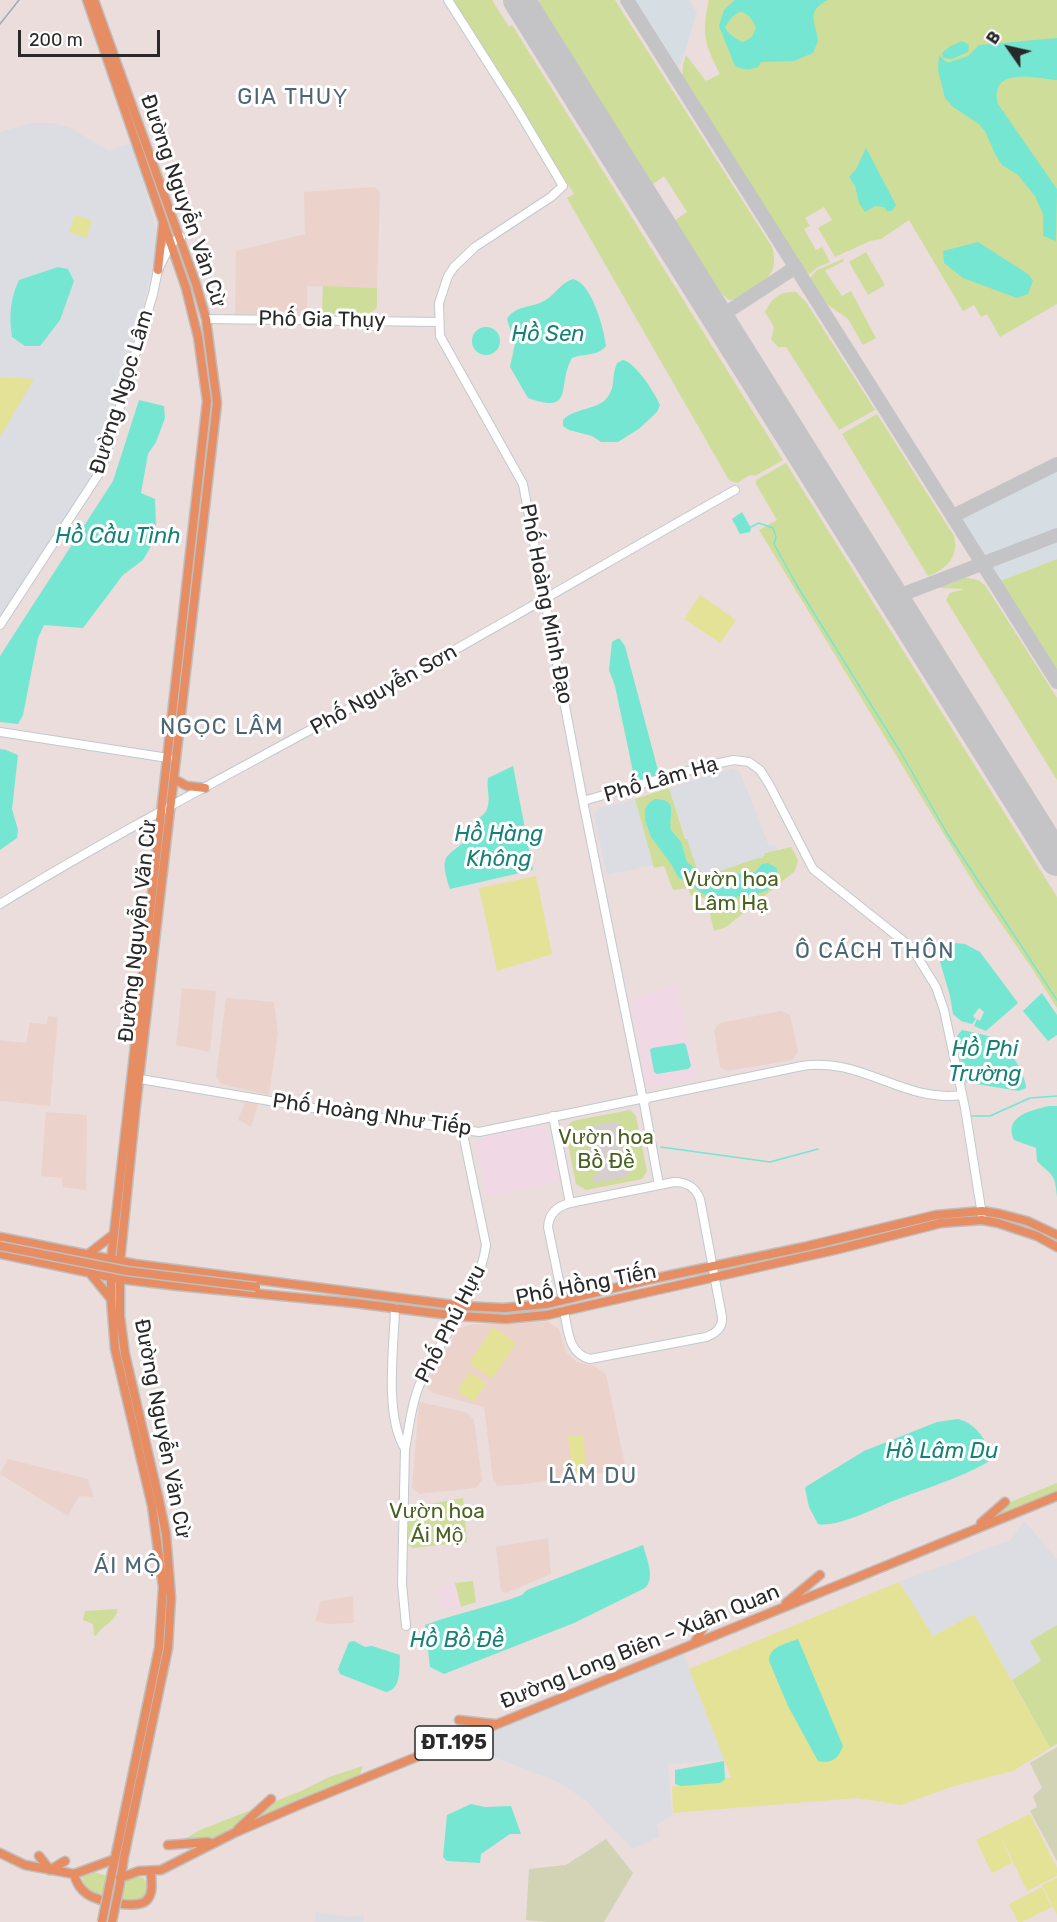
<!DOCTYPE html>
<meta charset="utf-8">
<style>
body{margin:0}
#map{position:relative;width:1057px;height:1922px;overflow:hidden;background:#eadddb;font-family:Rubik,sans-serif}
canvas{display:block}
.north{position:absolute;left:979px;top:18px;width:60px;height:60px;-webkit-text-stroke:4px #fff;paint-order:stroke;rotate:304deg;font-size:16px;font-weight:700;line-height:24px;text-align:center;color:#292929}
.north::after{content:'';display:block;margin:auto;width:21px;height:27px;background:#292929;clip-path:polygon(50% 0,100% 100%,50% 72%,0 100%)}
.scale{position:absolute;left:18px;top:30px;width:142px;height:27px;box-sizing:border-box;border:3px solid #292929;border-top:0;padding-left:8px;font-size:18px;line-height:21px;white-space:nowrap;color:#292929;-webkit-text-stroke:4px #fff;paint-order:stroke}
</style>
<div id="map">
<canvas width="1057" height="1922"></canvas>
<div class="north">B</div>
<div class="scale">200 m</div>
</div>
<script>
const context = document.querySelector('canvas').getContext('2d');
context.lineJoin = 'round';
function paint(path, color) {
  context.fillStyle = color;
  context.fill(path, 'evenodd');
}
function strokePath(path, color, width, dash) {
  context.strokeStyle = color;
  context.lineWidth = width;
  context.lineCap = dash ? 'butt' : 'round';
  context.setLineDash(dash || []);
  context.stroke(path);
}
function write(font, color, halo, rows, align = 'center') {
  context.font = font + ' Rubik,sans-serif';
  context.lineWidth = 6;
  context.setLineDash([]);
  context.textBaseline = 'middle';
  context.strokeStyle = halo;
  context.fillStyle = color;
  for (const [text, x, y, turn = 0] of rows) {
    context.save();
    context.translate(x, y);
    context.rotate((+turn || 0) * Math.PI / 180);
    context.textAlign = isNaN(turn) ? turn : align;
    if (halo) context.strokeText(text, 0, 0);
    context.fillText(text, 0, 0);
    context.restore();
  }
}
const industrial = new Path2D(`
 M30 123H52L69 127 109 151 132 143 159 240 105 467 0 623V132Z
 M732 768 740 772 769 846 775 844 778 849 765 853 764 858H758L707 875 697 869 669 788Z
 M635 799 653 865 607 875 594 815 599 808Z
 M1024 1521 1057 1559V1625L1031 1641 1041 1661 1012 1680 974 1614 933 1636 899 1582 1011 1540Z
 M683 1653 725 1760 668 1764 672 1816 656 1825 660 1836 633 1849 585 1800 559 1782 478 1751 466 1743Z
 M316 1912 351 1917 364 1915 363 1922H315Z`);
const education = new Path2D(`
 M375 187 380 192 377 288 307 286V314L235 315 236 251 305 234 304 192Z
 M182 988 216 991 210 1052 176 1045Z
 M226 998 274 1002 278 1033 269 1095 221 1084 216 1077Z
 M781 1011 790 1015 798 1052 792 1060 727 1071 720 1067 714 1030 720 1023Z
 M48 1016 58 1017 50 1106 0 1101V1040L26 1043 30 1023 47 1024Z
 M245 1102 258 1104 251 1127 238 1120Z
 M46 1112 87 1115 86 1190 62 1187V1178L41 1176Z
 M547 1321 559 1329 566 1352 577 1362 594 1366 606 1374 626 1470 523 1484 498 1486 493 1480 484 1407 433 1393 428 1389 426 1384 458 1329 472 1324H518Z
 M419 1402 466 1412 474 1420 482 1480 476 1488 419 1494 412 1488Z
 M8 1459 88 1479 94 1497 79 1496 68 1516 0 1474Z
 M548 1538 551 1574 506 1593 501 1591 496 1547Z
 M353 1596 354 1623 330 1624 315 1621 321 1601Z`);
const medical = new Path2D(`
 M676 986 698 1078 646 1087 631 998Z
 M539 1125 547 1132 559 1181 487 1197 476 1147 484 1136Z
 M455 1583 461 1607 442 1612 437 1587Z`);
const airport = new Path2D(`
 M621 0H689L697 12 681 64 667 73Z
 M1057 457V559L998 582 955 512Z`);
const green = new Path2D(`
 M452 0H492L509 27 512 25 783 460 755 476 750 475 737 483 729 480 567 198 574 194Z
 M539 0H615L772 247C782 278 756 287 734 300H729L718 291 674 221 687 212 664 176 652 185 540 6Z
 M709 0H1057V304L1000 337 987 314 981 317 974 305 963 311 909 220 881 239 870 241 835 257 818 228 832 220 824 207 805 218 810 226 804 229 816 250 822 247 830 262 818 267 806 277 682 82 683 64 686 55 706 81 720 74C705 45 701 33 709 0Z
 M866 252 885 285 868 295 849 262Z
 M843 259 844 261 825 271 842 296 851 291 876 338 863 345 848 319 823 301 808 280 817 270Z
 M323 286 377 288V308L369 314 322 313Z
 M796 292 806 302 875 410 839 430 786 347H778L771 339 774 327 765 312C772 298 779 291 796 292Z
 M877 414 954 536C959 557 947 569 928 576L842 434Z
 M786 463 1057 897V1008L1033 970 978 890 759 530 777 520 756 484V480Z
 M1057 559V674L998 582Z
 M963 577 978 580 985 585 1057 698V780L946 600 950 593 964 589 941 588 939 586Z
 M669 788 685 839H687L697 869 708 875 758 858H763L765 853 791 847 798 860 795 871 726 927 714 931 707 901 699 895 691 896 688 888 673 890 664 866 654 868 635 799Z
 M630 1110 636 1116 647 1171 642 1179 586 1190 576 1184 565 1129 572 1121Z
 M1057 1483V1491L995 1516 1008 1503Z
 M463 1498 467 1542 413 1548 406 1544C406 1532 401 1514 413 1507Z
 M473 1581 476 1602 461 1607 455 1583Z
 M118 1609C115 1623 102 1625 96 1636L94 1635 93 1624 83 1620 85 1611Z
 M1057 1625V1744L1050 1748 1012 1680 1041 1661 1030 1641Z
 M363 1766 358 1780 241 1828 266 1805 301 1791 329 1777Z
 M256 1808 237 1827 219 1838 183 1840 200 1830Z
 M90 1871 108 1876 106 1896C94 1893 84 1890 82 1877Z
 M133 1876 143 1878C149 1884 148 1889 145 1896L136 1902 119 1899C122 1889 123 1882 133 1876Z`);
const cemetery = new Path2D(`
 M1057 1747V1861L1030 1811 1037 1807 1033 1796 1042 1788 1030 1763Z
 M606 1839 633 1873 604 1922H547L526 1920 529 1869 566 1865Z`);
const pitch = new Path2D(`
 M75 215 92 220 87 238 69 232Z
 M0 377 34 379 0 437Z
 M700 595 736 620 720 643 684 619Z
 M536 876 552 954 497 971 479 888Z
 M493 1327 516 1343 492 1379 469 1363Z
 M470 1372 486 1383 474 1402 457 1391Z
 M583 1435 587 1472 565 1474 564 1461 571 1460 568 1436Z
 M899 1582 933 1636 974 1614 1050 1748 1013 1771 951 1787 901 1805 857 1798 673 1813 672 1787 731 1777 689 1669Z
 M1030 1814 1057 1868V1876L1027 1891 999 1833 1012 1863 992 1873 976 1840Z
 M1057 1878V1915L1042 1885Z
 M1042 1887 1052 1907 1022 1922H1018L1009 1904Z`);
const plaza = new Path2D(`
 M613 1122 622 1125 617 1134 621 1139 624 1157 618 1164 621 1166 620 1168 627 1167 629 1177 594 1183 592 1175 599 1174V1168L592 1165 588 1144 590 1139 582 1132 591 1126Z`);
const water = new Path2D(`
 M735 0H828C805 11 816 23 818 41L813 53 794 61 761 62 758 67C750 70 743 70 735 66L719 26 724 10ZM739 12C748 12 753 20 756 28L752 37 743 42C737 40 726 32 725 27L732 17Z
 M1057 38V80C1037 78 988 66 998 104L1057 189 1056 241 1043 236V214L1035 196 1018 175 1002 165 995 154 986 133 979 124 953 107 945 98 938 70 939 55 946 62H950L968 56 979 45Z
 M962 41 969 45 968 52 952 59 943 58 942 53 949 47Z
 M866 148 896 205 892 211H887L884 207 875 206 865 212 859 203 855 186 849 177 856 169Z
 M978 242 1028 274 1033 281 1028 294 1017 298 963 278 944 263 943 251Z
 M58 267 68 269 74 281 60 320 40 346H25L12 337C9 316 10 299 19 280Z
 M573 279C592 283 604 329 606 346 597 357 584 353 572 358 556 386 576 415 528 398L510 367 515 344 507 319C515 306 529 308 542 302 554 297 561 282 573 279Z
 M472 341a14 14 0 1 1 28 0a14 14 0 1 1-28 0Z
 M623 360C635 362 655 393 660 405L657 412 640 428 618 442H601L592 436 569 430 563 426V420C575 407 600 411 609 395 615 386 612 375 616 366L617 363Z
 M139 400 164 406 165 418 156 442 148 454 141 493 155 499 156 525 150 548 143 560 123 575 83 628 44 625 38 638 23 715 18 724 0 722V656L113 481Z
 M742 512 751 528 750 532 740 534 732 519Z
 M619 638 625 646 660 778 635 781 615 686 609 670 612 642Z
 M0 749 6 750 18 755 12 809 18 830 17 838 0 850Z
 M513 766 533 870 450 889C437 848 450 860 471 834 475 830 474 825 477 821 479 817 484 815 486 811 492 801 486 789 488 778Z
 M655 799C680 799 668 816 671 830L681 842 687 862 703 875 718 878 733 874H749L755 872 762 864 768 863 777 868 778 881 768 890 753 895 718 899 708 897 678 877 671 864 651 837 645 820V809L649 803Z
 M954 943 965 944 980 952 1018 1003 986 1031 974 1026 977 1019 980 1021 984 1012 979 1008 973 1016 976 1019 972 1024 961 1021 953 1014 950 996 939 958 947 947Z
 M1042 993 1057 1015V1035L1048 1041 1023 1011Z
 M962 1030C971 1032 982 1034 991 1037 1007 1044 1025 1071 1026 1088L1019 1091 964 1082 957 1036Z
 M684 1043 686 1045 691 1066 688 1069 657 1074 654 1072 650 1050 652 1048Z
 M1049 1106H1057V1197C1055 1173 1053 1177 1037 1161L1036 1148 1014 1140C1003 1116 1032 1110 1049 1106Z
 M958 1419C977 1424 984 1439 993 1455L988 1462C958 1479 926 1488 893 1501 876 1508 836 1528 818 1524L809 1507 805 1488 807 1486 864 1451 937 1422Z
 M643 1545C646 1557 656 1578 645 1588L574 1623 444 1674 430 1667 425 1625C457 1613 490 1607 522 1595L527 1590Z
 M798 1639 843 1746C838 1759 832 1764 818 1761L788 1706 769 1661C769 1646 786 1644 798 1639Z
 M354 1641 365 1647 372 1646 400 1655C399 1668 402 1689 386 1692L340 1674 338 1669 349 1642Z
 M724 1761 725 1779 720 1783 681 1786 675 1784V1770Z
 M471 1804 485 1807 511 1806 521 1834H510L481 1854 480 1863 447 1861 443 1857 447 1815Z`);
const stream = new Path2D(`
 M751 527 759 523 773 528 776 537 774 544 796 584 901 753 948 835 1057 1000
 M970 1116H990L1030 1098 1057 1096
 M661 1147 770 1162 818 1149`);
const taxiway = new Path2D(`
 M527 0 532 20
 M627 0 1057 682
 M718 318 796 267
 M953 516 1057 464
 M893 598 1057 535`);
const runway = new Path2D(`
 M519 0 1057 860`);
const secondary = new Path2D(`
 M448 0 516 107 563 186 551 197 475 247 454 267 448 276 439 303 440 336 523 484 583 801 642 1095
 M206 319 439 322
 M0 625 98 475 103 464 153 294 158 270 171 243 181 237
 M0 732 168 758
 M583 801 705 766 734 760 749 762 760 770 769 784 813 869 912 948 936 987 944 1010 965 1108 982 1215
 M0 904C115 834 234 772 352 707 481 637 607 562 735 490
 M140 1079 306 1107 479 1132 640 1099
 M647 1098 802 1066C861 1056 903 1103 961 1095
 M647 1098 644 1103 659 1185
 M553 1116 570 1203
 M563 1300 548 1227C549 1213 558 1206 570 1203L674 1182C687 1182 695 1187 700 1199L722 1317C723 1328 716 1333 706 1337L590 1359C568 1354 568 1329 564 1311
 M395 1308C394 1348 384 1415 405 1449L402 1583 406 1626
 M405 1449C409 1428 411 1406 419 1386 439 1338 479 1297 486 1245L462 1129`);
const primary = new Path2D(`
 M87 0 186 288 198 337 207 401 111 1260V1299L115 1349 152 1506 163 1587 159 1648 109 1887
 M94 0 196 284 206 319 217 403 136 1105 120 1262V1316L125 1354 159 1500 166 1534 171 1597 168 1648 124 1857 119 1889
 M158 270 163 224
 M174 779 187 786 205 788
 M0 1237 135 1264 462 1306 504 1308 546 1304 652 1279 804 1247 936 1215 982 1211 1000 1214 1027 1221 1057 1235
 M0 1254 120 1279 178 1286 354 1303 457 1316 506 1319 547 1315 604 1302 839 1249 941 1223 982 1220 998 1223 1037 1236 1057 1247
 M87 1255 114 1234
 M89 1272 111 1299
 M981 1523 1005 1502
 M786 1603 820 1575
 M695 1642 708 1619
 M459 1720 495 1724
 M238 1829 271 1799
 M168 1845 208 1842 212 1844
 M0 1853 25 1865 74 1874
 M39 1856 50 1870 65 1861
 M74 1874C76 1882 80 1889 87 1894 97 1901 138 1910 147 1900 154 1892 151 1881 151 1872
 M74 1874 115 1859
 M120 1878 139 1871 161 1870 234 1833 301 1804 1057 1496`);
const rail = new Path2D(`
 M0 24 19 0`);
const primaryBridge = new Path2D(`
 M0 1246 127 1271 256 1287
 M102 1922 109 1887
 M112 1922 119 1889`);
const shields = [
 [454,1743,78]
];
const shieldNames = [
 ["ĐT.195",454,1743]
];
const streetNames = [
 ["Đường Nguyễn Văn Cừ",183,201,71],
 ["Phố Gia Thụy",322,320,1],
 ["Đường Ngọc Lâm",122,392,-73],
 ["Phố Hoàng Minh Đạo",546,604,79],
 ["Phố Nguyễn Sơn",384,690,-29],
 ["Phố Lâm Hạ",661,780,-16],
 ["Đường Nguyễn Văn Cừ",138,931,-84],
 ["Phố Hoàng Như Tiếp",372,1115,8],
 ["Phố Hồng Tiến",586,1285,-11],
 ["Phố Phú Hựu",451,1324,-63],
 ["Đường Nguyễn Văn Cừ",162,1429,79],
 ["Đường Long Biên – Xuân Quan",640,1647,-22]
];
const parkNames = [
 ["Vườn hoa",731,880],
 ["Lâm Hạ",731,904],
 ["Vườn hoa",606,1138],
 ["Bồ Đề",606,1162],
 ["Vườn hoa",437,1512],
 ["Ái Mộ",437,1536]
];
const neighbourhoodNames = [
 ["GIA THUỴ",293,98],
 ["NGỌC LÂM",222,728],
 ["Ô CÁCH THÔN",875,952],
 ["LÂM DU",593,1477],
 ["ÁI MỘ",128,1567]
];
const waterNames = [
 ["Hồ Sen",548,335],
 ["Hồ Cầu Tình",118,537],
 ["Hồ Hàng",499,835],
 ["Không",499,860],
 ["Hồ Phi",985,1050],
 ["Trường",985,1075],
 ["Hồ Lâm Du",942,1452],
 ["Hồ Bồ Đề",457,1641]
];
paint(industrial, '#dbdde3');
paint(education, '#ebd3cb');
paint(medical, '#f0d9e5');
paint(airport, '#d7dee3');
paint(green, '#cfdd9b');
paint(cemetery, '#d1d3b4');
paint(pitch, '#e4e297');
paint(plaza, '#d7cfce');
paint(water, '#75e6d1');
strokePath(stream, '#75e6d1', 1.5);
strokePath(taxiway, '#c4c4c6', 14);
strokePath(runway, '#c4c4c6', 32);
strokePath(secondary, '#c0c9cf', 10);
strokePath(primary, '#bfbfbf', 11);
strokePath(secondary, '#fff', 8);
strokePath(primary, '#e68d64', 8);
strokePath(rail, '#9faab2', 1.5);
strokePath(primaryBridge, '#bfbfbf', 11, []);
strokePath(primaryBridge, '#e68d64', 8);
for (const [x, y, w] of shields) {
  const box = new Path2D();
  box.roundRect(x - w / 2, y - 17, w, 34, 4.5);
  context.fillStyle = '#fff';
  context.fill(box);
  strokePath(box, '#292929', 1.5);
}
write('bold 20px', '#292929', null, shieldNames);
write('21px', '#292929', '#fff', streetNames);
write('21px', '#49601e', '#fff', parkNames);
context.letterSpacing = '1.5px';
write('22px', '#4c6676', '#fff', neighbourhoodNames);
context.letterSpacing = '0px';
write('italic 22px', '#168277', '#fff', waterNames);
</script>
